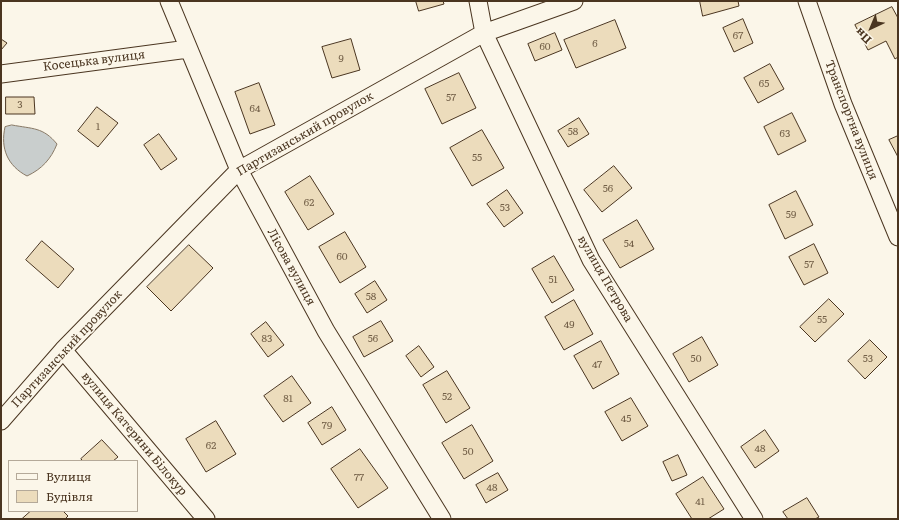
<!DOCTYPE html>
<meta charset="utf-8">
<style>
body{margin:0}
#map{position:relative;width:899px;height:520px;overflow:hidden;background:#fbf6e9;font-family:Literata,serif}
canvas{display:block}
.frame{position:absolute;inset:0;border:2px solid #4a3520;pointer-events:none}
.legend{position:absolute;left:8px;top:460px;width:130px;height:52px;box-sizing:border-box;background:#fbf6e9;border:1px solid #b4a999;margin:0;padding:5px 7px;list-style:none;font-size:12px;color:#4a3520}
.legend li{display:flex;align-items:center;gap:8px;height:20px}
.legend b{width:20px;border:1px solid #b4a999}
.north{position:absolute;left:851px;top:8px;width:40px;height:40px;-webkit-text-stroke:3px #fbf6e9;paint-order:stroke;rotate:224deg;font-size:11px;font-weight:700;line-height:16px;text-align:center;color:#4a3520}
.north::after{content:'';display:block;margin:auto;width:14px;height:18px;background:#4a3520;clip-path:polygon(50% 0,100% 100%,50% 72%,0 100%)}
</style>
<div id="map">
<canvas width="899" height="520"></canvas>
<div class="frame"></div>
<ul class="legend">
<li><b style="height:5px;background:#fbf6e9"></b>Вулиця</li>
<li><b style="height:11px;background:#ecdcbc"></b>Будівля</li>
</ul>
<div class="north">Пн</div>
</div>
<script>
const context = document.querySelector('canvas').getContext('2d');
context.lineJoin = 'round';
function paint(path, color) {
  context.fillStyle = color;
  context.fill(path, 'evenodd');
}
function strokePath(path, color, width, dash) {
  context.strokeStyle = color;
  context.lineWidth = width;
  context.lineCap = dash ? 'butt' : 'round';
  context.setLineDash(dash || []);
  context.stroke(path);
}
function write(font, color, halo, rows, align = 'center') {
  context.font = font + ' Literata,serif';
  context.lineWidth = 3;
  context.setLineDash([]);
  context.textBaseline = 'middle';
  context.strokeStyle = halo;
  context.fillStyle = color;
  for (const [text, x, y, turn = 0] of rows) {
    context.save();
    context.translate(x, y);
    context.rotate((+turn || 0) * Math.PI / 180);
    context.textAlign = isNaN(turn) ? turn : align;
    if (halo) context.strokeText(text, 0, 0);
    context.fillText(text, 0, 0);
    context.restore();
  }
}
const water = new Path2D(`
 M12 125C33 129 43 127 57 144 51 159 42 169 27 176 8 166 0 149 5 127Z`);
const building = new Path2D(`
 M416 1H443L444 4 419 11Z
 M700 1H738L739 6 703 16Z
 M892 7 898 18V57L895 59 886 41 868 50 855 25Z
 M743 19 753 43 734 52 723 28Z
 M615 20 626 48 576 68 564 40Z
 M555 33 562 50 535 61 528 44Z
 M1 39 7 43 1 50Z
 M351 39 360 70 332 78 322 47Z
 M770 64 784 89 758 103 744 78Z
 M459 73 476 108 442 124 425 89Z
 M259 83 275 125 250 134 235 92Z
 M6 97H34L35 114H6Z
 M97 107 118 123 98 147 78 131Z
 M792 113 806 141 778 155 764 127Z
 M579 118 589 134 568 147 558 131Z
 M482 130 504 168 472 186 450 148Z
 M159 134 177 159 161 170 144 145Z
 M898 136V157L889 140Z
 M614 166 632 188 602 212 584 190Z
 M310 176 334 214 308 230 285 192Z
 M507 190 523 213 504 227 487 204Z
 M796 191 813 225 785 239 769 205Z
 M637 220 654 249 620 268 603 240Z
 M345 232 366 267 340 283 319 247Z
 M42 241 74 269 58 288 26 260Z
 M814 244 828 273 804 285 789 257Z
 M189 245 213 268 171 311 147 287Z
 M554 256 574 290 552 303 532 269Z
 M375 281 387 300 367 313 355 294Z
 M829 299 844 314 815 342 800 327Z
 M574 300 593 334 564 350 545 317Z
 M381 321 393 341 364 357 353 337Z
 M266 322 284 345 268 357 251 334Z
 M702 337 718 365 689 382 673 354Z
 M870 340 887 357 865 379 848 361Z
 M601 341 619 374 593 389 574 356Z
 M419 346 434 367 421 377 406 356Z
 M447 371 470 408 446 423 423 385Z
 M292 376 311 403 283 422 264 396Z
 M631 398 648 426 622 441 605 412Z
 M332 407 346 430 322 445 308 423Z
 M216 421 236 454 206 472 186 439Z
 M472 425 493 461 464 479 442 443Z
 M765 430 779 451 755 468 741 447Z
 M102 440 118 457 113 461H83L81 459Z
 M360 449 388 488 358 508 331 469Z
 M678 455 687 475 672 481 663 462Z
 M498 473 508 490 486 503 476 485Z
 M703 477 724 509 708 519H692L676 494Z
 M807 498 819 517 815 519H788L783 512Z
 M31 511H63L68 516 65 519H22Z`);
const street = new Path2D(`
 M169 1 239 170 326 331 442 519
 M478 1 484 33 591 260 754 519
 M807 1 843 104 898 237
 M1 74 188 49
 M63 350 206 519
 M1 421 63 350 239 170 484 33 574 1`);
const numberNames = [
 ["67",738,36],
 ["6",595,44],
 ["60",545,47],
 ["9",341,59],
 ["65",764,84],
 ["57",451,98],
 ["3",20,105],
 ["64",255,109],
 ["1",98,127],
 ["58",573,132],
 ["63",785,134],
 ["55",477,158],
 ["56",608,189],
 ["62",309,203],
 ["53",505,208],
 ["59",791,215],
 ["54",629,244],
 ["60",342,257],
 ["57",809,265],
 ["51",553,280],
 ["58",371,297],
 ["55",822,320],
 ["49",569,325],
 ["83",267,339],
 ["56",373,339],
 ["50",696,359],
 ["53",868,359],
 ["47",597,365],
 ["52",447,397],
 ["81",288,399],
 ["45",626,419],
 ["79",327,426],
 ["62",211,446],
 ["48",760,449],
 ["50",468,452],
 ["77",359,478],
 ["48",492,488],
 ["41",700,502]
];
const streetNames = [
 ["Косецька вулиця",94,61,-7],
 ["Транспортна вулиця",851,120,69],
 ["Партизанський провулок",305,134,-30],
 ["Лісова вулиця",291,267,61],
 ["вулиця Петрова",605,279,60],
 ["Партизанський провулок",67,349,-47],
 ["вулиця Катерини Білокур",134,434,50]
];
paint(water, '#c9cecd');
strokePath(water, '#887966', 1);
paint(building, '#ecdcbc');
strokePath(building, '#4a3520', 1);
strokePath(street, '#4a3520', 19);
strokePath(street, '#fbf6e9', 17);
write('10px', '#725f47', null, numberNames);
write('12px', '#4a3520', '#fbf6e9', streetNames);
</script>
